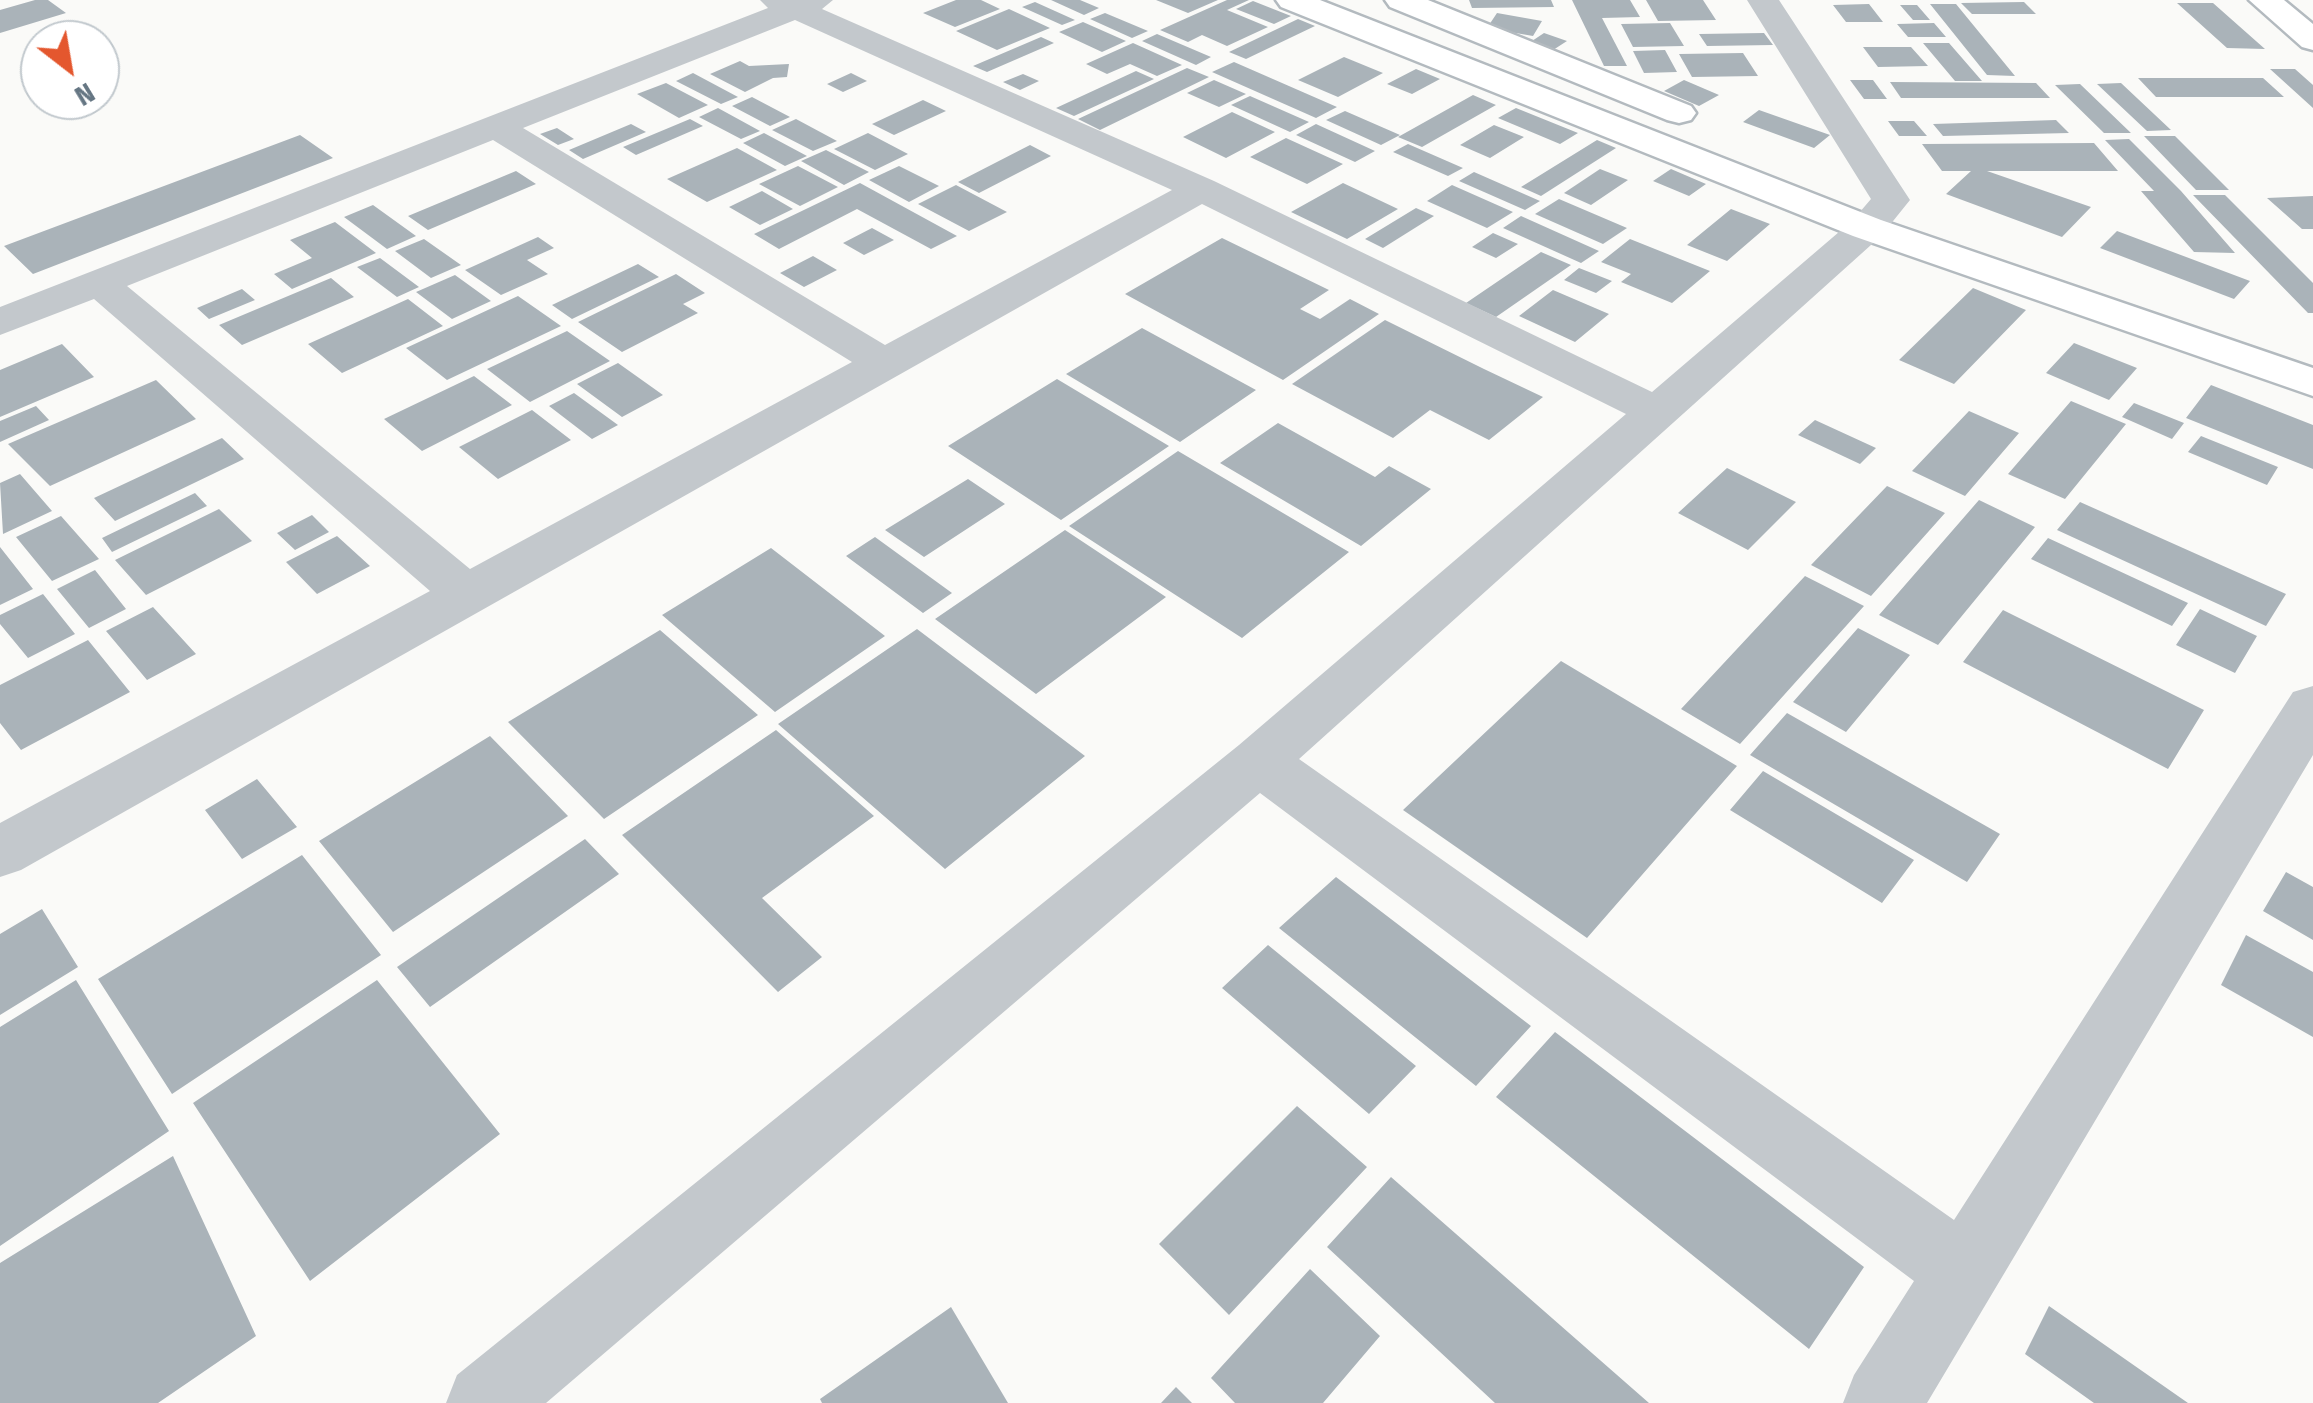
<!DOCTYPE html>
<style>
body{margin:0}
#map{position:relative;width:2313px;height:1403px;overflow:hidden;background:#fafaf8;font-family:"Fira Sans Condensed",sans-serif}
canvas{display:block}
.north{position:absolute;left:20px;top:20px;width:100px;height:100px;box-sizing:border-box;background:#fff;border:2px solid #c1c8cd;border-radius:50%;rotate:149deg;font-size:28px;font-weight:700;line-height:40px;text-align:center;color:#657683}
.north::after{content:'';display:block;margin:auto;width:35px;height:45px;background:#e4572e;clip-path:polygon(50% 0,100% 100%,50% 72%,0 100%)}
</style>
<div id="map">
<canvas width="2313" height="1403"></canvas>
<div class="north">N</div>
</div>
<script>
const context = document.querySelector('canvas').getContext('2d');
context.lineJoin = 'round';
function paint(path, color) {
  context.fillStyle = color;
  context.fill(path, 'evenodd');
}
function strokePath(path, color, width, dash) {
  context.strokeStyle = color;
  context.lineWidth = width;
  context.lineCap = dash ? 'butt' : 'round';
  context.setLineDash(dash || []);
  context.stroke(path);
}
const building = new Path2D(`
 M35 0H48L66 13 0 33V10Z
 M956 0H981L1000 9 955 27 923 13Z
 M1051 0H1080L1099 8 1084 15Z
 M1156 0H1218L1188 13Z
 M1227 0H1249L1227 10 1268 27 1227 46 1202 35 1188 42 1160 30Z
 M1469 0H1551L1554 7 1472 8Z
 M1572 0H1630L1640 17 1602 18 1627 66H1604Z
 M1646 0H1703L1716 20 1658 21Z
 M1253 1 1291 16 1274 24 1236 9Z
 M1035 2 1075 20 1062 25 1022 7Z
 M2024 2 2036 14H1972L1961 3Z
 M2177 3H2213L2265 49 2227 48Z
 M1869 4 1883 22H1846L1833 5Z
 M1930 4H1956L2015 76 1987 75Z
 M1900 5H1917L1930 20H1913Z
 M1009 9 1050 28 997 50 956 31Z
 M1105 13 1148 31 1132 38 1090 19Z
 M1497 13 1542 21 1533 36 1487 28Z
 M1298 19 1315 26 1246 59 1229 52Z
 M1083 22 1126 41 1102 52 1059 32Z
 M1670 23 1684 46 1633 47 1621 24Z
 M1934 23 1946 37H1908L1897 24Z
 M1544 33 1567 41 1550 52 1526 45Z
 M1764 33 1773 45 1707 46 1699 34Z
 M1157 34 1211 57 1196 65 1142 41Z
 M1041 37 1054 43 987 72 973 66Z
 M1133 43 1182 65 1157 76 1130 64 1107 74 1086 64Z
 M1923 43H1949L1982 81H1955Z
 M1863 47H1911L1928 66 1878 67Z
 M1665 50 1677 72 1644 73 1633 51Z
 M1743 53 1758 76 1692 77 1679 54Z
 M1344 57 1383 73 1338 97 1298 80Z
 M740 61 749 66 789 64 787 77 773 78 745 92 710 74Z
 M1234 62 1337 107 1316 118 1212 72Z
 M1187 68 1209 77 1100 130 1078 119Z
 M1416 69 1440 79 1412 94 1387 84Z
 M2270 69H2295L2313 85V108Z
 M1136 71 1154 79 1074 116 1056 108Z
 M693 73 738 97 721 104 676 81Z
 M851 73 867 81 843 92 827 84Z
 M1023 74 1039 81 1020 90 1003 82Z
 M2138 78H2263L2284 97H2156Z
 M1214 80 1246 94 1219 107 1187 93Z
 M1684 80 1719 95 1699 106 1664 91Z
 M1850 80H1873L1887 99H1864Z
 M1890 82 2036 83 2050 98H1901Z
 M666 83 708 105 679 118 637 94Z
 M2121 83 2171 130 2147 131 2097 84Z
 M2080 84 2131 133H2104L2055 85Z
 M1473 95 1496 105 1422 147 1398 137Z
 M1250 96 1309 122 1290 132 1231 105Z
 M752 97 790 117 770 126 732 106Z
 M923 100 946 111 894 135 872 124Z
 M718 108 760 131 741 139 699 117Z
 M1516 108 1578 133 1560 144 1498 118Z
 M1759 110 1830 135 1814 148 1743 122Z
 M1345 111 1400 135 1381 145 1326 120Z
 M1232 112 1275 132 1226 158 1183 137Z
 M690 119 703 126 636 155 623 147Z
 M796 119 837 141 813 151 772 130Z
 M2056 120 2069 133 1943 136 1933 124Z
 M1888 121H1914L1927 136H1899Z
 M631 124 646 132 583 159 569 150Z
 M1316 124 1375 151 1355 162 1296 135Z
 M1494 125 1524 137 1490 158 1460 145Z
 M557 128 574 139 558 145 540 134Z
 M764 133 807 156 785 166 743 143Z
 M868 133 908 154 875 170 834 149Z
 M300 135 333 158 33 274 4 246Z
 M2144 136H2175L2229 190H2196Z
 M1286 138 1343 164 1307 184 1250 157Z
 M2129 139 2181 191 2235 253 2194 252 2141 191H2154L2105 140Z
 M1597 140 1616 148 1541 196 1521 187Z
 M2094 143 2118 171H1987L2091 207 2062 237 1946 194 1971 171H1942L1922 144Z
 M1408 144 1463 168 1448 176 1393 152Z
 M1030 145 1051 156 979 193 958 182Z
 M737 148 777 170 707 202 667 179Z
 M826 150 869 172 844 185 801 161Z
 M798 166 838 187 800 206 759 184Z
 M899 166 939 186 909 202 869 180Z
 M1600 169 1628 180 1591 205 1564 193Z
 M1671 169 1706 184 1689 196 1653 181Z
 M516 171 536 184 428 230 408 216Z
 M1474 172 1540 201 1525 210 1459 181Z
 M860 183 957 236 931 249 857 209 779 249 754 234Z
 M1343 183 1398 209 1347 239 1291 212Z
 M956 185 1007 212 969 231 918 204Z
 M1452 185 1513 212 1487 228 1427 201Z
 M762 191 793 209 760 225 729 207Z
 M2193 195H2225L2313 283V313H2308Z
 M2313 196V229H2302L2267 198Z
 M1559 199 1627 228 1603 244 1535 214Z
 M373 205 416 236 387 249 344 217Z
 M1416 208 1434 216 1383 248 1365 239Z
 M1731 209 1770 224 1727 261 1687 245Z
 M1521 216 1599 251 1581 263 1503 228Z
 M335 222 376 253 292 289 274 274 312 258 290 240Z
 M872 228 894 240 864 255 843 243Z
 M2117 231 2250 281 2234 299 2100 248Z
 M1493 233 1518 244 1496 258 1472 247Z
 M538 237 554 248 527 260 548 274 501 295 465 270Z
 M1222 238 1329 290 1300 309 1320 319 1350 299 1379 314 1283 380 1125 294Z
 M424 239 461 265 431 278 395 251Z
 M1630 239 1710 271 1672 303 1621 282 1631 274 1601 262Z
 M1541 252 1571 265 1496 317 1466 303Z
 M813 256 837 270 804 287 780 273Z
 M380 258 419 287 397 297 357 267Z
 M638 264 659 277 572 319 552 305Z
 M1579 268 1612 281 1596 293 1564 280Z
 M676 274 705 293 683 304 698 313 622 352 578 322Z
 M455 275 491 301 452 319 416 292Z
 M331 278 354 297 242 345 219 325Z
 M1973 288 2026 310 1954 384 1899 360Z
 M242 289 255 300 209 319 197 308Z
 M1553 290 1609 314 1575 342 1519 316Z
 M518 296 561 326 447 380 406 348Z
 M408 299 443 326 342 373 308 344Z
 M1385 320 1484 369 1543 397 1489 440 1430 410 1393 438 1292 384Z
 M1142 328 1256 390 1180 442 1066 374Z
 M567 331 610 361 530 402 487 369Z
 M2074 343 2137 368 2109 400 2046 373Z
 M62 344 94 377 0 417V370Z
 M618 363 663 395 622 417 577 384Z
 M474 376 512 405 422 451 384 419Z
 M1057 379 1169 446 1061 520 948 446Z
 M156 380 196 419 50 486 8 444Z
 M2211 385 2313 425V469L2186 418Z
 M574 393 618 425 592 439 549 406Z
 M2071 401 2126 424 2065 499 2008 474Z
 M2134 403 2184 423 2172 439 2122 417Z
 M36 406 49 420 0 442V421Z
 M532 410 571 440 498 479 459 447Z
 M1969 411 2019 433 1965 496 1912 471Z
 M1815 420 1876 448 1860 464 1798 435Z
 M1278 423 1375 477 1389 466 1431 489 1361 546 1220 463Z
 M2201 436 2278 467 2267 485 2188 452Z
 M222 438 244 459 115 521 94 498Z
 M1178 451 1349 552 1242 638 1069 526Z
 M1727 468 1796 502 1748 550 1678 513Z
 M20 474 52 511 3 534 0 483Z
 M968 479 1005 504 924 557 885 530Z
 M1887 486 1945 513 1871 596 1811 565Z
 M195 493 207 506 112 552 102 538Z
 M1979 500 2035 527 1938 645 1879 615Z
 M2080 502 2286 594 2266 626 2057 530Z
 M219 509 252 541 146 595 115 560Z
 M312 515 329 532 295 550 277 533Z
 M61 516 99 559 52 581 16 537Z
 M1065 530 1166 597 1036 694 935 619Z
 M337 536 370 566 317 594 286 562Z
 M875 537 952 593 923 613 846 556Z
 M2048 538 2188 603 2172 626 2031 559Z
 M0 547 33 589 0 605Z
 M771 548 885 636 775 712 662 615Z
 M95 570 126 609 89 628 57 589Z
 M1805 576 1864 606 1740 744 1681 709Z
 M43 594 75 634 28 658 0 624V615Z
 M153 607 196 654 147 680 106 631Z
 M2200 609 2257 636 2235 673 2176 645Z
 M2003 610 2204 710 2168 769 1963 662Z
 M1858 628 1910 655 1846 732 1793 702Z
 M917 629 1085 756 945 869 778 724Z
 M660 630 758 715 604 819 508 722Z
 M88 640 130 692 21 750 0 723V685Z
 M1561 661 1737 766 1587 938 1403 810Z
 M1787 713 2000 834 1967 882 1750 755Z
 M776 730 874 816 762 898 822 957 778 992 622 835Z
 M490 736 568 816 393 932 319 841Z
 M1763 771 1914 860 1882 903 1730 810Z
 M257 779 297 827 242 859 205 810Z
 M585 839 619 874 430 1007 397 967Z
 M302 855 381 955 172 1094 98 979Z
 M2286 872 2313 887V940L2263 911Z
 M1336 877 1531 1026 1476 1086 1279 928Z
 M42 909 78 967 0 1015V934Z
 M2246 935 2313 972V1037L2221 985Z
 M1268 945 1416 1066 1369 1114 1222 988Z
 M76 980 169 1131 0 1246V1027Z
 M377 980 500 1134 310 1281 193 1103Z
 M1555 1032 1864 1267 1809 1349 1496 1097Z
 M1297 1106 1367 1167 1229 1315 1159 1244Z
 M173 1156 256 1336 158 1403H0V1263Z
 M1391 1177 1649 1403H1495L1327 1247Z
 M1310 1269 1380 1336 1323 1403H1235L1211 1378Z
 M2049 1306 2188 1403H2094L2025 1354Z
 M951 1307 1008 1403H822L820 1399Z
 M1176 1387 1192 1403H1161Z`);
const minor = new Path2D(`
 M760 0H833L822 9 1214 181 1652 392 1853 220 1871 199 1747 0H1779L1910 200 1881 236 1299 759 1954 1220 2293 692 2313 686V755L1927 1403H1843L1854 1375 1914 1281 1260 793 546 1403H446L457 1375 1239 745 1626 414 1202 204 21 870 0 877V823L430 591 94 299 0 335V307L768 8ZM795 20 1172 190 885 345 523 128ZM493 140 852 362 470 569 127 286Z`);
const secondary = new Path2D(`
 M1276 0H1320L1881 220 2313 368V396L1853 236 1281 7Z
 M1385 0H1428L1691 106 1696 113 1691 120 1679 123 1667 120 1390 7Z
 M2249 0H2284L2313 24V50L2302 47Z`);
paint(building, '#aab3b9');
strokePath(secondary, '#b3babf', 5);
paint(minor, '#c3c8cc');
paint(secondary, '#fff');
</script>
